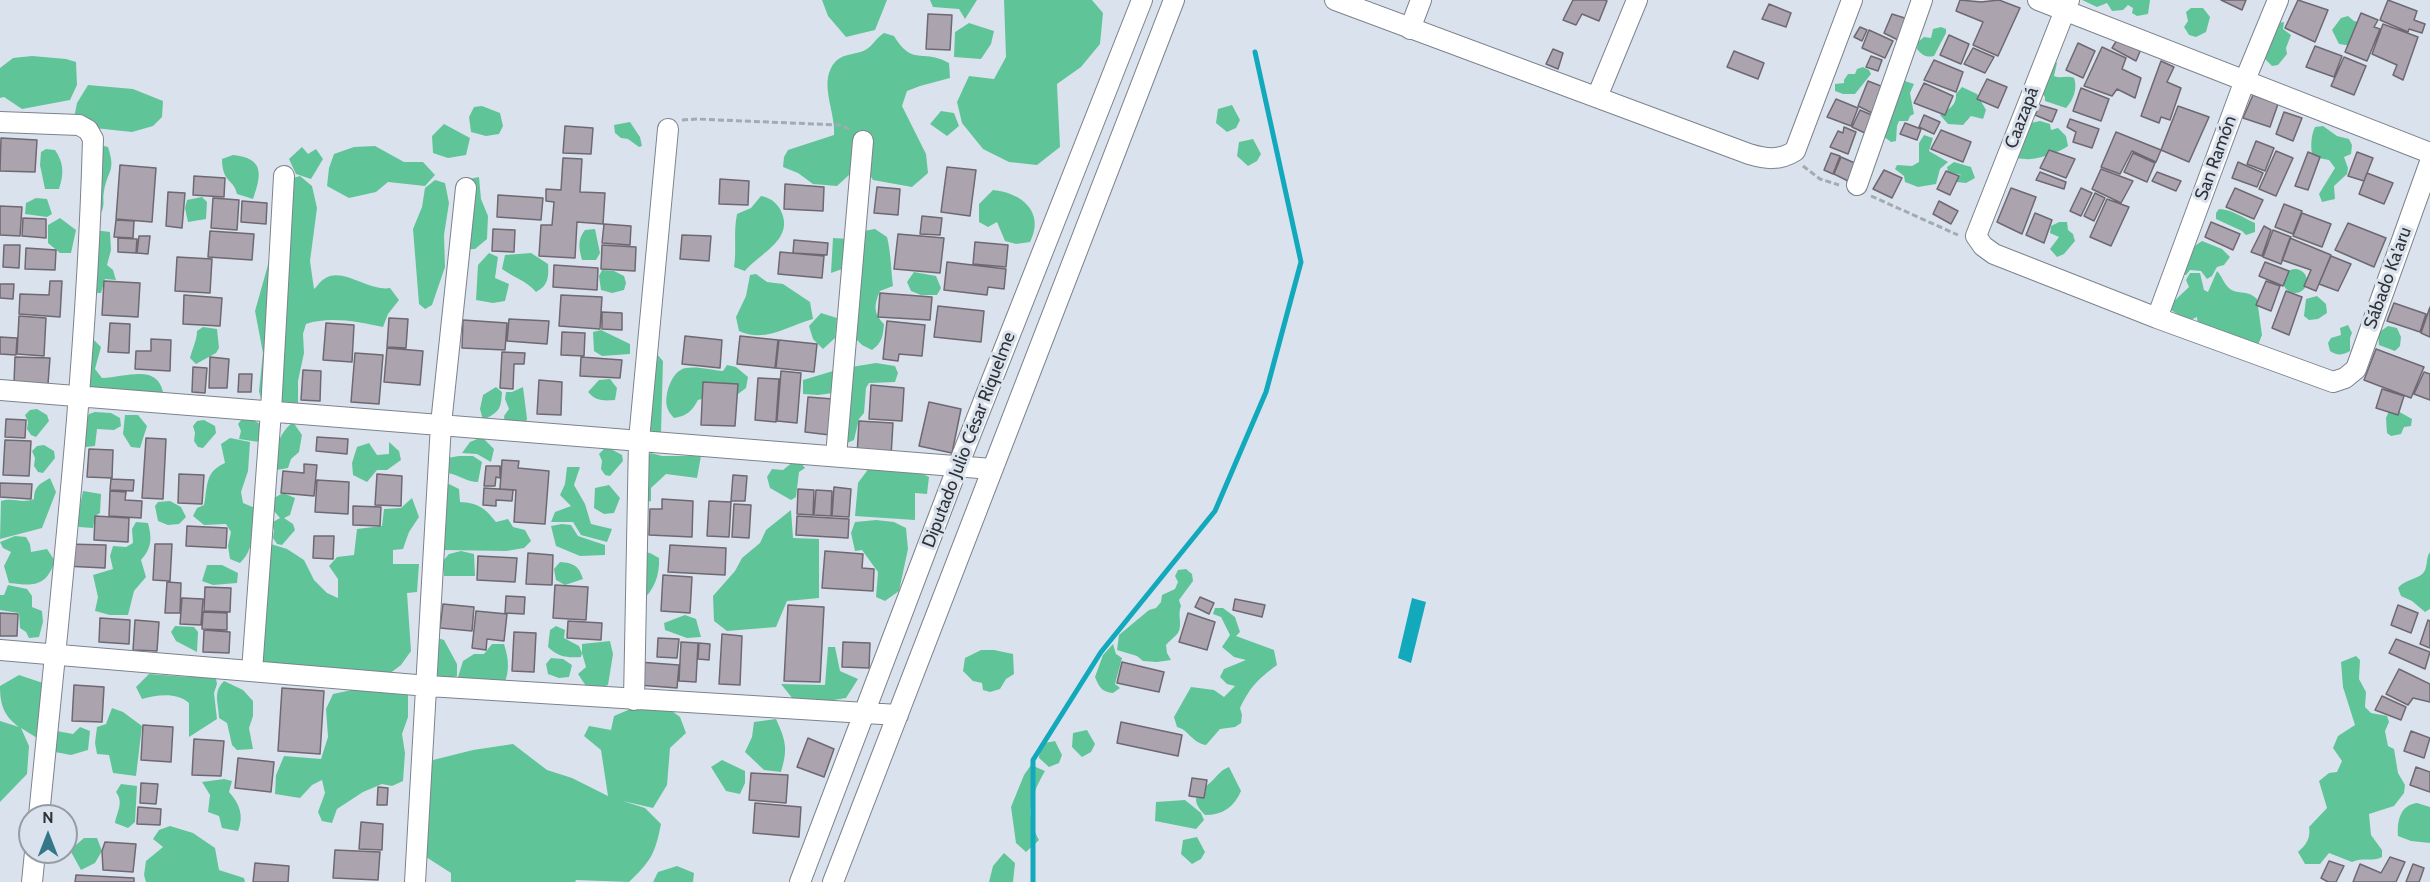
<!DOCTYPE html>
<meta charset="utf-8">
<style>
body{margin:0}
#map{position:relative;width:2430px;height:882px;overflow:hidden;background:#dae3ed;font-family:Cabin,sans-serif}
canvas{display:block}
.north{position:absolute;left:18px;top:804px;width:60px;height:60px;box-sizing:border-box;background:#dae3ed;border:2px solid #969ca4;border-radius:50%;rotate:0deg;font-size:16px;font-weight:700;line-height:24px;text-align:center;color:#2f3236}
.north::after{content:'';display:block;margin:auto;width:21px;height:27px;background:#357789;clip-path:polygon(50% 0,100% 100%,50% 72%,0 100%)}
</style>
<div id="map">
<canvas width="2430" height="882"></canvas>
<div class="north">N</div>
</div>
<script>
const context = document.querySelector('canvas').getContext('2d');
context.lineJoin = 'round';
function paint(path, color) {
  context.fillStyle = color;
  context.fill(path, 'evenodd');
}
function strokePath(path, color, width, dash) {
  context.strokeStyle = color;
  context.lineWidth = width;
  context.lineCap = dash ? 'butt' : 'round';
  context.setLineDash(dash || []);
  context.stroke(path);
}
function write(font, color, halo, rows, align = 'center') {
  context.font = font + ' Cabin,sans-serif';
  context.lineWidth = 6;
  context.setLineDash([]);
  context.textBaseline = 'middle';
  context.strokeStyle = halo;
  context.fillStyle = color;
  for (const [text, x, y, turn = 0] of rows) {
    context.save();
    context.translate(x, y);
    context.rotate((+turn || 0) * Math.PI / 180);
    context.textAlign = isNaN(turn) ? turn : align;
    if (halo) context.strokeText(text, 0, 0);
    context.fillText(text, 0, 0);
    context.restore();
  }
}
const forest = new Path2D(`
 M822 0H887L875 30 846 37 828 16Z
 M930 0H977L965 19 959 9 933 7Z
 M1004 0H1092L1103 13 1100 44 1081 67 1057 84 1060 147 1037 165 1009 162 983 149 962 123 957 102 969 76 994 79 1006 57Z
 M2082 0H2150L2148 14 2137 16 2132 13 2133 8 2128 5 2123 10 2112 11 2107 3 2097 7Z
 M2191 8H2203L2210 17 2206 32 2196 37 2189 35 2184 27 2188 21 2186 12Z
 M2348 16 2354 21 2359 22 2352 46 2339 44 2332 30 2341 18Z
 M2284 22 2283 29 2291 35 2286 48 2287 54 2278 65 2272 66 2264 58 2278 23Z
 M969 23 994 31 991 44 981 59 954 57 955 32Z
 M1941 27 1946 29V33L1934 56C1926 58 1922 55 1917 49L1918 42 1924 37 1931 38 1933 29Z
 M884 33 894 36C913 67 922 48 949 63L950 78 920 86 907 91 902 106 926 154 928 173 912 187 873 180 868 172 854 162 849 175 837 186 813 184 798 173 783 167 784 157 788 150 834 135C836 111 817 81 836 61 844 53 858 55 867 49 873 45 877 37 884 33Z
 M32 56 66 59 76 62 77 85 70 100 22 109 4 97 0 98V68L13 58Z
 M2055 61 2057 63 2054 76C2061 79 2066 75 2074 78 2078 88 2073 101 2066 108L2045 101V97L2032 82Z
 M1863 67 1869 70 1871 74 1855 94H1843L1835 91V84L1844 83V80L1848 74H1855L1857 69Z
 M1902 80 1914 84 1910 93 1914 114 1910 116 1908 121H1899L1897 126 1896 141 1891 142 1883 136 1897 94 1902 91Z
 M88 85 133 89 163 101 162 117 153 126 132 132 85 127 74 118 77 103Z
 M1962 87 1977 94 1986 110 1983 119 1971 116 1963 125 1948 124 1940 115C1948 110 1957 105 1956 94Z
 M1232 105 1240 120 1236 128 1227 132 1216 123 1218 109Z
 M482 106 500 113 503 126 499 134 486 136 471 132 469 117 474 107Z
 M941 111 954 113 959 126 947 136 930 124Z
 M2040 121 2050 124 2051 130 2058 128 2066 136 2068 146C2060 152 2041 158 2031 159 2024 160 2019 157 2011 159L2022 134H2027V127L2030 123Z
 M630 122 640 137 642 146 639 147 628 139 621 138 615 133 614 125Z
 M444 124 470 138 466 155 448 158 433 153 432 136Z
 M2323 126 2337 136 2349 139 2352 145 2351 154 2344 157 2348 168 2347 174 2334 186 2335 199 2322 202 2319 194 2335 168 2329 160 2313 157C2310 149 2311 135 2315 127Z
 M1924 135 1933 138 1929 151 1948 162 1940 169 1936 184 1918 187 1905 182 1904 176 1895 169 1897 165 1912 166 1919 162V143Z
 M1253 139 1261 154 1257 161 1248 166 1237 156 1239 142Z
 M96 144 108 147C116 172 108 169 104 191 102 201 106 204 100 215L89 214Z
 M375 146 404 162H423L435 175 425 186 388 182 376 192 349 198 327 186 329 168 334 154 354 147Z
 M302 147 308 154 316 149 323 159 311 179 296 174 289 159Z
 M46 149 55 150C64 163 64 174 59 189H45L40 165 41 152Z
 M233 155C264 158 262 174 253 199L237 194C234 179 222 183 222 159Z
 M1954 162 1971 167 1975 178 1966 183 1957 182V177L1961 175 1948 172 1947 167Z
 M300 176 312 186 317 208 310 261 314 289C317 287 320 281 324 279 343 266 368 292 390 288L399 300 388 314 383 327C358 322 331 316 306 324L303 334 304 353 298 381V405L263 406 259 391 263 353 255 311 273 247 279 182Z
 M479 177 481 199 488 216 487 239 475 249 457 250 464 180Z
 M435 180 445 183 449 203 444 235 445 267 432 305 425 309 419 304 413 229 422 207 425 188Z
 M993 190C1022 193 1045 212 1030 242L1016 244 1005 241 997 222 988 227 979 222V204Z
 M761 196C770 198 775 201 780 209 796 239 761 252 745 271L734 267C737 249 733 234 737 214L751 208Z
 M202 197 207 202 206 219 188 222 185 208 187 200Z
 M36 198 47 199 52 214 47 217 25 214 26 203Z
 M2219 209C2231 209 2243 218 2255 223V232L2246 235 2242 231 2216 219V213Z
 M60 218 76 230 71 253H60L48 243V225Z
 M2059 222H2067L2068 230 2073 234 2075 241 2064 254 2057 257 2050 249 2059 237 2050 233 2051 226Z
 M595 229 600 253 596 260H582C579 248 577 240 585 230Z
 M875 229 887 237C891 253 891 270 893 286L880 291C874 305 873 313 884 324 883 336 882 343 872 350L862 345 855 338 864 231Z
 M94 230 110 232 111 250 107 265 113 270 116 280 105 279 101 293H93Z
 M833 238 849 239 845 268 831 273Z
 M2202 241 2222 249 2230 257 2224 265 2217 267 2212 276 2207 279 2201 271 2190 270 2186 275 2181 274 2189 250Z
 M489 253 498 257 495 278 509 284 505 301 493 303 476 300 478 265Z
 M531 253 548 264C549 277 548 286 536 292 527 281 513 277 502 269L505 255Z
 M2283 281a12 12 0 1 1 24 0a12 12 0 1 1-24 0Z
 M602 270 614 271 624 276 626 283 624 290 612 293 601 290 599 276Z
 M2217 271C2222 276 2224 284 2229 288 2236 295 2247 289 2257 299L2262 335 2258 345 2198 327 2197 317 2188 321 2171 310V304L2189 287 2186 280 2190 273H2200L2204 290 2208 292Z
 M914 272 936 276 941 288 937 295H921L911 291 907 282Z
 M756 274 767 282 783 284 810 302 813 319C787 326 766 343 739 331L736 317 746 296 750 275Z
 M2317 296 2326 304 2327 313 2318 319 2309 320 2304 316 2306 299Z
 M821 313 837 318 835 338 823 349 813 339 809 326Z
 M2348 325 2352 333 2350 338V351C2343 355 2337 356 2330 351L2328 343 2331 338 2341 335 2340 328Z
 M2388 326 2397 328 2401 337 2400 346 2395 351 2379 345 2378 333Z
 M203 327 217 329 219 348 216 353 196 364 190 358C192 349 197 340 197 331Z
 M601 330 630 344V354L602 356 594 351 593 332Z
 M91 337 101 347 95 369 102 378C128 377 162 361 164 400L152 408 136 411 122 402 86 400Z
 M655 352 663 361 661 432 650 443 640 413Z
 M876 363 895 366 898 373 895 382 869 383 866 388 864 413 859 419 854 440 847 443 841 436 851 367Z
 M727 365 736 367 748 377 746 388 738 394 727 392 698 400C692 411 687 416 674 418 671 415 668 411 667 407 664 394 672 370 686 368 697 366 712 370 723 371Z
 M833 371V393L818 395 803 394V380Z
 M610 379 617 388 615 400C603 401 596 401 588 392L599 380Z
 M496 387 502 392C501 410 499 412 483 420L480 409 483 395Z
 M523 387 527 419 523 430 505 425 504 416 509 409 505 399 506 392H512Z
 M37 409 47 415 49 421 36 437 31 435 27 429 28 422 25 415 30 410Z
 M2396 410 2412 419 2411 426 2404 427 2401 434 2391 436 2387 433 2386 418 2389 411Z
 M95 412 111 413 120 418 121 426 114 430 97 429 95 446 86 447 79 444 84 424 89 414Z
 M125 415H138L147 426 140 448 131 447 123 434Z
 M250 418 260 424 259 442 239 439 241 431 238 424 242 419Z
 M204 420 215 426 216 433 203 448 198 447 194 441 195 433 193 426 197 421Z
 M293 422 302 435 299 452 291 459 288 468 271 471C275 452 277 435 293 422Z
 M482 437 494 449 491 462 477 454 462 453 470 442Z
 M230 438 250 442 248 471 241 492 243 503 255 508 260 522C249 537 254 550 240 563L230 559 228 546 231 532 226 524 204 525 193 516 197 508 204 505C208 487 204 472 225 463L221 444Z
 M389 442 399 451 401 460 387 470H377L367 482 353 475 352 463 357 447 369 443 377 455 389 454Z
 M44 445 54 451 55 458 43 473 38 472 34 466 35 458 32 451 37 446Z
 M604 449H611L622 455 623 461 610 476 605 475 601 469 602 461 599 454Z
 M651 453 662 456H701L697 478 666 474 651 488V501L641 503 637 467Z
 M459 456H473L482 462 478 482C467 482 459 475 448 473L442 464 447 458Z
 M794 461 800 462 805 468 799 472 796 497 791 500 770 488 767 477 772 469 783 470Z
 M567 467H580L574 485 585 504 591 524 612 529 607 542 581 535 573 522H551L555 512 571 506 560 495 565 484Z
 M869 468 915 470 929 477 927 494 915 493V520L855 516 858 483Z
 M50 478 56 492 42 528 0 539 1 501C13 497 21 504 34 499 34 487 39 484 50 478Z
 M449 484 459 489 460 502C478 503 485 508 496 522L508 519 513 527 525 530 531 541 524 548 506 551 443 550 444 487Z
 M609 485 620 498 614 513 604 514 594 508 595 488Z
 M83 491 101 494 100 513 95 516 93 528 79 527 71 516 79 512Z
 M283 493 295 498 290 515 284 518 293 524 295 530 282 545 277 544 273 538 274 530 271 523 280 518 274 511V498Z
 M412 498 419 517 409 532 403 549 393 550V564H419L417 592 407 593 411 651 401 665 389 674 261 667 262 562 271 544 287 549 304 560 314 580 327 593 338 598V579L329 566 337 557 354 555 357 529 382 526 384 509 401 508Z
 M170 501 181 507 186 517 179 524 168 525 158 521 155 506 158 502Z
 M791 510 793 538 819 539V598L787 601 776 627 727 631 714 621 713 596 735 571 742 558 760 543 766 530Z
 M876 520 894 522 906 528 908 549 899 591 885 601 876 597 878 572 862 550 855 551 851 533 855 522Z
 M136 522 148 523C152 538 152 548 141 560L146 577 134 591 128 615H110L95 611 98 597 93 575 113 569 110 556 113 546 126 547 133 543 132 529Z
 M562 524 571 525 578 536 605 545V555L580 556 556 546 551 526Z
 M15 536 26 537 30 544 31 552 47 549 55 561C46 587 34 586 9 583L4 566 11 552 3 548 0 542Z
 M635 550 650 553 659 558C660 575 654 590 641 602Z
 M461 551 474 554 475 576H444L443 561 449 554Z
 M2430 552V609L2425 612 2412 601 2401 596 2398 588C2405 580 2413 580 2421 575 2429 570 2425 558 2430 552Z
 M560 562C574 563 579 566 583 579L565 585 556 580 554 569Z
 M207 565H222L238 573 237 583 213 585 202 581Z
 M1186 569 1192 574 1193 581 1179 600 1181 606C1177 615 1183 624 1178 633 1175 637 1169 641 1166 645L1167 653 1171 660 1157 662 1143 661 1137 656 1117 650 1119 635 1149 610 1156 608 1161 602 1162 595 1175 589 1178 582 1175 576 1178 570Z
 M8 585 27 589 32 596V607L42 611 43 622 39 637 29 638 26 632 20 628 19 613 0 610V595H4Z
 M1215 608H1223L1235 617 1240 632 1236 636 1274 650 1277 665C1258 679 1250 687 1240 708L1242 715 1241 723 1235 727 1220 729 1206 745C1192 743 1189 730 1177 727L1174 717 1191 687 1214 690 1224 697 1235 686 1227 684 1220 677 1224 669 1246 660 1234 657 1222 647 1230 635 1221 617 1213 614Z
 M685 615 696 619 701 637 687 638 665 630 664 623Z
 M175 626 194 627 198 632 197 652 176 641 171 632Z
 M556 626 565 630 564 638 579 646 582 653V644L610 641 613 654 608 685 590 692 578 674 586 667 582 653 581 657C567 658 558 657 548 647L550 630Z
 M431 636 444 640 457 664V676L431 684Z
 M492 644H504C509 660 510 671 503 687L466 683 458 677 463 661 474 654H484Z
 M1113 644 1116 654 1122 658 1115 684 1120 688 1113 693C1102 692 1099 687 1095 677L1103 655Z
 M828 647H835L840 671 858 679 846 698 815 703 793 699 781 684 825 685Z
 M981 650H994L1013 654 1014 674 1006 679 1000 689 990 692 983 690 982 683 973 681 963 671 965 658Z
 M2356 656 2360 660 2359 679 2366 692 2365 707 2371 713 2387 716 2389 722 2385 731 2388 746 2394 749 2398 773 2405 785 2404 793 2394 806 2369 814 2371 835 2382 850V857C2373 862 2363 857 2352 862L2329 853 2320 864H2305L2298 852C2306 845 2311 838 2309 827L2327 808 2319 781 2329 773 2337 772 2342 761 2333 748 2338 736 2355 725 2343 687 2341 662Z
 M551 658 563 659 572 665 569 677 559 678 548 674 546 664Z
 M149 674 189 677 215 674 217 684 214 693 217 719 189 737V703C176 692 158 695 142 699L136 687Z
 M19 675 43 683 37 738 21 728 29 746 27 774 0 802V721L19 727C4 716 0 705 0 686Z
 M224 681 243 690 253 701V716L249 728 253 749 237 750 232 745 227 723 219 718C219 703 212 693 224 681Z
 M352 690 408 695V717L402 734 405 753 403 781 392 786 382 784 363 792 337 809 332 823 322 821 318 812 325 793 322 780 312 785 300 798 275 794 276 775 284 756 321 759 328 737 326 709 333 694Z
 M112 708 123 712 142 726 136 776 113 773 109 755 97 754 95 743 97 727 106 724Z
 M668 708 680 717 686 733 670 748 667 785 653 808 623 801 645 808 661 824C655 854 651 861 629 882L576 880 575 882H451V873L423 855V801L433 760 473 750 513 744 547 770 572 778 608 796 601 750 584 736 589 726 611 730 614 716 628 710Z
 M776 719C786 741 788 749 781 772L764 770 745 752 752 737 754 722Z
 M80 727 90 731 88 750 71 755 55 752 54 740 57 731 73 734Z
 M1087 730 1095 744 1091 752 1082 757 1072 747 1073 733Z
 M1055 741 1062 755 1059 763 1049 767 1039 758 1040 744Z
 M722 760 745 771V783L740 794 726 791 711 767Z
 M1031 765 1045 771C1031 796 1024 813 1039 840L1026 852 1016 843 1011 807 1024 775Z
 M1229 767 1241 791C1234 807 1223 815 1205 815 1187 797 1200 792 1213 780 1219 774 1221 770 1229 767Z
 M224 779 232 781 229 792C240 804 244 816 238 831L222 828 219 816 208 812 210 795 202 782Z
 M121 784 137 786 135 822 128 828 115 823C117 811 124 803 116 792Z
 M1185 800 1201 813 1204 820 1196 829 1155 821 1156 802Z
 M2417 803 2430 807V843L2411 841 2398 836C2397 821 2400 805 2417 803Z
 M170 826 193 833 215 848 219 870 244 878 245 882H146L144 875 146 861 163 847 153 839 159 830Z
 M1197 837 1205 852 1201 859 1192 864 1181 854 1183 840Z
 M84 838H97L102 851 95 863 81 870 70 850Z
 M1004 853 1015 863 1013 882H989L993 866Z
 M677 866 694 873 693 882H653L658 872Z`);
const water = new Path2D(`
 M1412 598 1426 602 1411 663 1398 658Z`);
const stream = new Path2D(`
 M1033 882V760L1101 652 1215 511 1266 392 1301 262 1255 52`);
const building = new Path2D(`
 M1573 0H1605L1607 1 1599 21 1582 14 1576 25 1563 20Z
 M1960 0 1981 2 1999 0 2020 8 1998 56 1973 45 1983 22 1956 11Z
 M2221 0H2246L2242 10Z
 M2298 0 2328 10 2315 42 2285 28Z
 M2388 0 2417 11 2414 20 2425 24 2422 33 2409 29 2408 32 2380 20Z
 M1769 4 1791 13 1786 27 1762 19Z
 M2361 13 2378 20 2374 27 2380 29 2367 61 2345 52Z
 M928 14 952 15 950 50 926 49Z
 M1892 14 1911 20 1902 42 1884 33Z
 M2383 24 2418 37 2403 80 2393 75 2397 65 2372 54Z
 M1860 27 1867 30 1862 41 1854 37Z
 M1869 30 1893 41 1885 58 1862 48Z
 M1949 35 1969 44 1961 64 1940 55Z
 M2117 40 2141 49 2136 61 2112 48Z
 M2078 43 2095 51 2083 78 2066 70Z
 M2315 46 2342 56 2334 77 2306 67Z
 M2102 47 2126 58 2122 69 2141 78 2135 98 2117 89 2112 96 2084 86Z
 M1973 48 1994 57 1985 73 1964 64Z
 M1553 49 1563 53 1558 69 1546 64Z
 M1734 51 1764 63 1758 79 1727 67Z
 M1871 56 1882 60 1878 71 1866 67Z
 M2344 57 2366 66 2354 95 2331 86Z
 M1934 60 1963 72 1956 92 1924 80Z
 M2161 61 2174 67 2167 82 2181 88 2170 120 2161 117 2159 123 2141 116Z
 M1987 79 2007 87 1998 108 1977 99Z
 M1868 81 1886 88 1876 115 1858 106Z
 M1924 83 1953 96 1945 115 1914 103Z
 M2081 88 2109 99 2101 121 2073 111Z
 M2253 95 2278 104 2270 127 2243 118Z
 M1836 99 1858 108 1851 126 1827 117Z
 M2040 105 2057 110 2052 122 2035 115Z
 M2178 106 2209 117 2189 162 2161 150Z
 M1860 110 1874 116 1867 134 1852 127Z
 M2284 112 2302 118 2293 141 2276 134Z
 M1924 115 1940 122 1934 134 1919 127Z
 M2070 119 2099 129 2092 148 2073 142 2076 132 2067 127Z
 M1905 123 1921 129 1917 140 1900 134Z
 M565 126 593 128 591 154 563 153Z
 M1844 127 1856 132 1848 154 1830 147 1838 131 1843 133Z
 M1941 130 1971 142 1963 162 1931 149Z
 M2116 132 2161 150 2156 162 2132 151 2120 174 2101 167Z
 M1 138 37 140 35 172 0 171Z
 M2256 141 2274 148 2265 171 2247 164Z
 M2049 150 2075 159 2066 178 2040 168Z
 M2276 151 2293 158 2276 196 2259 189Z
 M2308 152 2320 157 2308 190 2295 186Z
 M2357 152 2373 158 2364 181 2348 176Z
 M1831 153 1840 156 1833 174 1824 170Z
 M2133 153 2155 163 2147 182 2124 172Z
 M1841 157 1857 164 1850 182 1834 174Z
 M563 158 582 159 580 192 605 193 603 224 577 222 575 258 539 256 541 225H552L554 202 546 201V189L561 190Z
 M2238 162 2263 173 2257 187 2232 178Z
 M120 165 156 168 152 222 116 219Z
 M947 167 976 170 970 216 941 212Z
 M2101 169 2133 181 2121 203 2092 189Z
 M1884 170 1902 178 1892 198 1873 189Z
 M1946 171 1959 176 1950 195 1937 189Z
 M2040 172 2066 182 2064 189 2036 180Z
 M2157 172 2181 181 2176 191 2152 181Z
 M2367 173 2393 183 2384 204 2359 194Z
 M194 176 225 178 224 197 193 195Z
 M720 179 749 181 748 205 719 204Z
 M785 184 824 187 823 211 784 209Z
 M877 187 900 189 898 215 874 213Z
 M2011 188 2036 197 2022 234 1997 222Z
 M2081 188 2092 193 2081 216 2070 211Z
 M2235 188 2263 200 2254 219 2226 207Z
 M168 192 185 193 182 228 166 226Z
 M2095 193 2105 198 2094 221 2084 216Z
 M498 195 543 198 541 220 497 217Z
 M213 198 239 200 237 230 211 228Z
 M2107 199 2129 207 2111 246 2090 237Z
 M242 201 267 203 266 224 241 222Z
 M1939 201 1958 211 1951 224 1933 214Z
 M2284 204 2302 211 2293 234 2275 227Z
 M0 206 22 207 20 236 0 235Z
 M2035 213 2052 220 2044 243 2026 235Z
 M2302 213 2331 224 2322 247 2293 236Z
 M922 216 942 218 940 235 920 234Z
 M23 218 46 219V238L22 236Z
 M116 220 134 221 133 238 114 237Z
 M2211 222 2240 234 2233 250 2205 237Z
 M2348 223 2386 238 2374 267 2335 250Z
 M604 224 631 226 630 245 602 243Z
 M2264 226 2271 230 2262 256 2251 252Z
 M493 229 515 230 514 252 492 251Z
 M2273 230 2291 237 2281 264 2263 257Z
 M210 231 254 234 252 260 208 257Z
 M898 234 944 238 940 273 894 269Z
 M682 235 711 236 709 261 680 259Z
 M139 236H150L148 254 137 253Z
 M118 238 137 239 136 253 118 252Z
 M2290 238 2331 255 2316 291 2304 286 2311 270 2282 260Z
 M794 240 828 243 827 255 793 253Z
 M975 242 1008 245 1006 267 973 264Z
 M4 245H20L19 268 3 267Z
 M602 245 636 247 635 271 601 269Z
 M26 248 56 250 55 270 25 269Z
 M780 252 824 256 822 278 778 274Z
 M2331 256 2351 264 2338 291 2319 284Z
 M177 257 212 259 210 293 175 291Z
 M947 262 1006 269 1004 289 988 287 987 295 944 290Z
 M2265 262 2289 271 2283 286 2259 276Z
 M554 265 598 268 597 290 553 287Z
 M50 281H62L60 317 19 314 20 294 49 295Z
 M104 281 140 283 138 317 102 315Z
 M2266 281 2280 286 2271 311 2256 305Z
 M0 284H14L13 299 0 298Z
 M2286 291 2302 297 2289 335 2272 328Z
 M880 293 932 297 930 320 878 317Z
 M184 295 222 298 220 326 183 324Z
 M561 295 602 297 600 329 559 326Z
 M2394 303 2426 314 2420 332 2387 321Z
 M938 306 984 311 981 342 934 337Z
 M2430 307V337L2421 333Z
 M602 312 622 313V330L602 329Z
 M19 316 46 318 44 356 17 354Z
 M389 318 408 319 406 348 387 347Z
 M509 319 549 321 547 344 507 341Z
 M463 320 507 323 505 350 462 348Z
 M887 321 925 325 922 356 899 354 898 361 883 359Z
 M110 323 130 324 129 353 108 352Z
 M326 323 354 325 352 362 323 360Z
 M562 332 585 333 584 356 561 355Z
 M685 336 722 340 720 368 682 364Z
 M740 336 778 340 775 368 737 364Z
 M0 337 17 338 16 355 0 354Z
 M151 339 171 340 170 371 135 369 136 351H151Z
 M779 340 817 344 814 372 776 368Z
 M387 348 423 351 420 385 384 382Z
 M2376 349 2424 367 2411 398 2364 380Z
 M502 352 525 353 524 364H514L513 389 500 388Z
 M355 353 383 355 379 404 351 402Z
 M15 357 50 358 48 384 14 383Z
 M210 357 229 359 227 388H209Z
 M581 357 622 360 620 378 580 376Z
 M193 367 207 368 205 393 192 392Z
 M303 370 321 371 320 401 301 400Z
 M781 371 801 373 797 423 777 421Z
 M2424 372 2430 374V400L2414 394Z
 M239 374H252L251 392H238Z
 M758 378 779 379 776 422 755 420Z
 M539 380 562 382 561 415 537 414Z
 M703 382 738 384 735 426 701 425Z
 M871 385 904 388 902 421 869 419Z
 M2382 389 2404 396 2398 415 2376 408Z
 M808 397 833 399 830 435 805 432Z
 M929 402 961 409 952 453 919 446Z
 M6 419 26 420 25 438 5 437Z
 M859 421 893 423 891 456 857 455Z
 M317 437 348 439 347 454 316 451Z
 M146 438 166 439 163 499 142 498Z
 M5 440 31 441 29 476 3 475Z
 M89 449 113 450 112 478 87 477Z
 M502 460 519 461 518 468 549 471 545 524 514 522 516 490 500 489Z
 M304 464 317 465 314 496 281 493 283 471 304 473Z
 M486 466H500V478L496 477 495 486H484Z
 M179 474 204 475 202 504 178 503Z
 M377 474 402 476 401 506 375 505Z
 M733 475 747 476 745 501H731Z
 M111 479 134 480 133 491 110 490Z
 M317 480 349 482 348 514 315 512Z
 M0 483 32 484 31 499 0 497Z
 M834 487 851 489 849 517 832 516Z
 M484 488 513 490 512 501 496 500V506L483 505Z
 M798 489 814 490 813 515 797 514Z
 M816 490 832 491 831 516 814 515Z
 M110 491 126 492 125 500 142 501 141 518 109 516Z
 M662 499 693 501 692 537 649 535 650 509H662Z
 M709 501 731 502 729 537 707 536Z
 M734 504 751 505 749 538 732 537Z
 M353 506 381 507 380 526 353 525Z
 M95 516 129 518 128 542 94 540Z
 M797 516 849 519 848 538 796 535Z
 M187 526 227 528 226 548 186 546Z
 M314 536H334L333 559 313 558Z
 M66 544 106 545 105 568 65 566Z
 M155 544H172L170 581 153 580Z
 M670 545 726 548 725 575 668 572Z
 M825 551 863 554 862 568 874 569 873 591 822 588Z
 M528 553 553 555 552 585 526 584Z
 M478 556 517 558 515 582 477 580Z
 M663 575 692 577 690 613 661 611Z
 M167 582 181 583 180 613H165Z
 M555 585 588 587 586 620 553 618Z
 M205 587 231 588 230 612 204 611Z
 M506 596 525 597 524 614 505 613Z
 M1200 597 1214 603 1209 614 1195 607Z
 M182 598 203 599 201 625 180 624Z
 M1235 599 1265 605 1262 617 1233 610Z
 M443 604 474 607 472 631 440 628Z
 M788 605 824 607 820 682 784 681Z
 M2398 605 2418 613 2411 633 2391 625Z
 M476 611 507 614 504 641 487 639 486 650 472 648Z
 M203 612 227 613V630L202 629Z
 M0 613 18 614 17 636H0Z
 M1188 613 1215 622 1207 650 1179 642Z
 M100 618 130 620 129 644 99 642Z
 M135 620 159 622 157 651 133 650Z
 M2428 620 2430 621V648L2420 644Z
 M568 621 602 623 601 640 567 638Z
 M204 630 230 632 229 653 203 652Z
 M514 632 536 633 534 672 512 671Z
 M722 634 742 636 740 685 719 684Z
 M658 638 679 639 677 658 657 657Z
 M2396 639 2430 652 2425 669 2389 653Z
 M681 642 698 643 696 682 679 681Z
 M843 642 870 643 869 668 842 667Z
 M699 643 710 644 709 660 698 659Z
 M639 662 679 665 677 688 638 685Z
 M1122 662 1164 672 1159 692 1117 683Z
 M2399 669 2430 684V702L2413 698 2408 705 2386 694Z
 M74 685 104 687 102 722 72 721Z
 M282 688 324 691 320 754 278 751Z
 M2382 696 2406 707 2401 720 2375 710Z
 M1121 722 1182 735 1178 756 1117 743Z
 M143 725 173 727 171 762 141 760Z
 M2411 731 2430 738 2424 758 2404 751Z
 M808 738 834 749 824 777 797 767Z
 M194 739 224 741 221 776 192 775Z
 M238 758 274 762 271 792 235 788Z
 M2416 767 2430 772V792L2410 785Z
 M751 773 788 775 786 803 749 800Z
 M1192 778 1207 780 1204 798 1189 796Z
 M141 783 158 784 156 804 140 803Z
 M378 787 388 788 387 805H377Z
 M755 803 801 807 799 837 753 833Z
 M138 807 161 809 160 825 137 824Z
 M361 822 383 824 382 850 359 849Z
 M105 842 136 844 133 872 103 870 102 851Z
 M335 850 380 852 378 880 333 878Z
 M2390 857 2405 862 2396 882H2353L2360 864 2381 873Z
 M2329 861 2344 866 2336 882H2328L2321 878Z
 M255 863 289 866 288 882H253Z
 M2413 864 2424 868 2421 877 2419 882H2406Z
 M76 875 134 878V882H75Z`);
const path = new Path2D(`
 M682 120 697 119 840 125 849 129
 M1803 166 1820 179 1839 185
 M1871 196 1958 235`);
const minor = new Path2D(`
 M1335 0 1749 154C1766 159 1779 161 1795 151L1852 0
 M2038 0 2430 153
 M2069 0 1976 236 1983 246 1994 254 2157 318 2333 382 2345 378 2356 369 2430 162
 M1410 29 1421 0
 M1597 97 1637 0
 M0 122 79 125 88 130 93 139C87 365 61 591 39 816
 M1857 185 1922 0
 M2157 318 2245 80 2278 0
 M0 390 992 469
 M836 456 863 141
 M0 650 428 686 898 715
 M252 671 271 411 284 176
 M634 700 639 440 668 129
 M32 882 35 852
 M415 882 441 424 466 188
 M800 882 958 466 1142 0
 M833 882 1174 0`);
const streetNames = [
 ["Caazapá",2022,118,-69],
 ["San Ramón",2216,158,-70],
 ["Sábado Ka'aru",2388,278,-70],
 ["Diputado Julio César Riquelme",969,440,-69]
];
paint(forest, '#60c499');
paint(water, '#12a9bd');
strokePath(stream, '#12a9bd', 5);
paint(building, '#aba4af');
strokePath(building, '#6e6872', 1.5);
strokePath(minor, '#7c838d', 22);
strokePath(path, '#a2aab2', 3, [6, 3]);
strokePath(minor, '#fff', 20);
write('18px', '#2f3236', '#dae3ed', streetNames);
</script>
